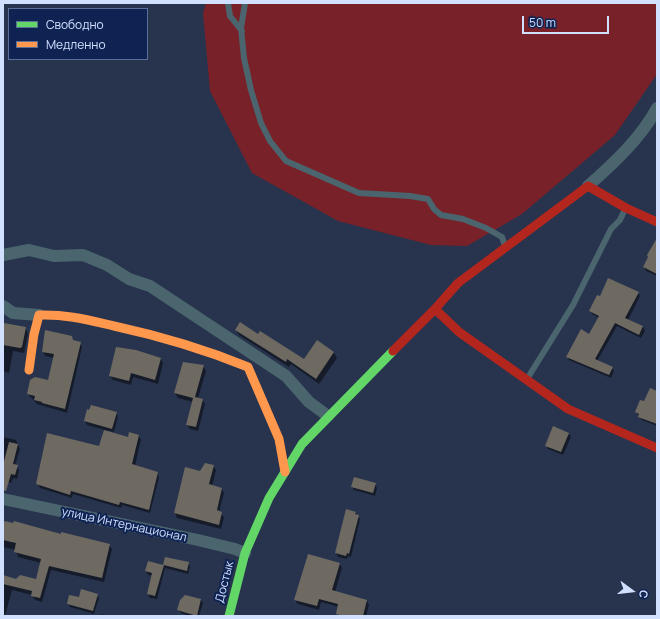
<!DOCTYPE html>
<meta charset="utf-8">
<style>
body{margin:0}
#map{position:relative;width:660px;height:619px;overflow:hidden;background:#28344e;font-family:Manrope,sans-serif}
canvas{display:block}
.frame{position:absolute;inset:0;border:4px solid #d0e0fe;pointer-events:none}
.legend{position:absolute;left:8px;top:8px;width:140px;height:52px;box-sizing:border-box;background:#0f2353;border:1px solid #5c6f97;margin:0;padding:5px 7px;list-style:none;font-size:12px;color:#d0e0fe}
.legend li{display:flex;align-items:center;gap:8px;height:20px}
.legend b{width:20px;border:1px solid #5c6f97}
.north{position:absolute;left:612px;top:571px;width:40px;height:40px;-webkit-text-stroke:3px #0f2353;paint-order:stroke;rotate:105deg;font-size:11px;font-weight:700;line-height:16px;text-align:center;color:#d0e0fe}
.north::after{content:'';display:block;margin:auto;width:14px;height:18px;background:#d0e0fe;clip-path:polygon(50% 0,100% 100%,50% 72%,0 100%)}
.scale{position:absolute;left:522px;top:16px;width:87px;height:18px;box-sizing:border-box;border:2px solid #d0e0fe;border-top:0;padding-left:5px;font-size:12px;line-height:14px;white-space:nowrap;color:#d0e0fe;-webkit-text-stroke:3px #0f2353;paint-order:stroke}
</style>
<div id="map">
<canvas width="660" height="619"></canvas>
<div class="frame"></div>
<ul class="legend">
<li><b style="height:5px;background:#63d668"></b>Свободно</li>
<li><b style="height:5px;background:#ff974d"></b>Медленно</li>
</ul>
<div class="north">С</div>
<div class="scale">50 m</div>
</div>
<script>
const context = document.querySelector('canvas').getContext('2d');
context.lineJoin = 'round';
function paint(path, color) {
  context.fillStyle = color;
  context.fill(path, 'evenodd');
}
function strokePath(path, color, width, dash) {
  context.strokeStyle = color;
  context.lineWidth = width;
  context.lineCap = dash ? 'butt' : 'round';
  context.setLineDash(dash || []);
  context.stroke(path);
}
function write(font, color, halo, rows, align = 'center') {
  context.font = font + ' Manrope,sans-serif';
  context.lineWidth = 4;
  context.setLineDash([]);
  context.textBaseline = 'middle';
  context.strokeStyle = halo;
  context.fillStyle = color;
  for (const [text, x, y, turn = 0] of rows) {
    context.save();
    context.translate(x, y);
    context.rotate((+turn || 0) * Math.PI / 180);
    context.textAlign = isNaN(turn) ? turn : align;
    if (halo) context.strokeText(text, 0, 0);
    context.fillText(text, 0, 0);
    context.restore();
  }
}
const green = new Path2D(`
 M206 3H657V74L615 135 522 214 467 246 431 245 338 221 252 173 210 91 203 13Z`);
const shadow = new Path2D(`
 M657 252V276L646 271 644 267Z
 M638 293 640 296 628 320 643 327 645 331 641 338 617 326 597 361 612 368 614 371 611 378 569 360 568 357 589 335 599 318 592 314 590 311 600 298Z
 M5 324 25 328 28 333 24 353 13 351 9 373 3 371V335Z
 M236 330 259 336 304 360 317 341 334 353 337 358 319 384 291 364 289 367 239 335Z
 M74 341 80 343 82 347 67 413 37 404 28 394 31 380 49 381 54 358 45 356 43 351Z
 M161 359 163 363 158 384 133 377 131 385 113 380 110 376Z
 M203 366 206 371 198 398 202 399 205 404 198 431 190 429 187 425 193 402 178 398 175 393Z
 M657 392V426L642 420 636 412Z
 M116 413 118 416 114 432 107 430V432L129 438 138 436 141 439 135 466 157 473 159 477 150 513 122 505 121 508 73 494 72 498 40 488 38 484 100 447 105 430 87 425 85 421Z
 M569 434 571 437 563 455 548 449 546 445Z
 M3 437 16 440 20 449 15 465 19 470 17 479 13 478 11 483 3 481Z
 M213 466 216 470 212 486 222 489 224 493 219 512 224 517 221 529 177 518 175 513 186 468 201 472Z
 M375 484 377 488 375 496 354 490 352 487Z
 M355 512 360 519 351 557 348 556 347 559 338 557 336 553Z
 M3 524 109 545 112 549 104 582 51 570 42 602 35 600 32 595 12 590 5 616H3V576L16 580H36L41 563 18 557 16 550 3 547Z
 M166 558 188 563 190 566 188 574 165 568 157 599 150 598 148 594 153 576 148 575 146 571 164 566Z
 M340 564 342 568 335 592 367 601 369 605 366 616H338L339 607 321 602 319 610 298 604 295 600Z
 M97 595 99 598 94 614 70 607 68 604 79 598Z
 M201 600 203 603 199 616H189L181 613 179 610Z
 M101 614 109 616H100Z`);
const building = new Path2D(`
 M657 238V274L643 267 648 257 647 255Z
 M608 278 639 292 625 318 643 326 639 335 615 323 595 359 613 367 609 375 566 357 581 329 589 334 599 316 589 311 597 295 600 296Z
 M240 322 258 334 260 331 304 359 317 340 334 352 316 379 287 359 286 362 235 330Z
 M4 323 26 327 22 347 20 348 3 345Z
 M45 330 72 336 73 340 81 342 65 409 42 403V402L34 400 35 396 27 394 30 380 35 377 48 380 54 354 42 352Z
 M116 347 136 350 161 358 155 380 131 373 129 381 109 376Z
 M183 362 204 365 195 397 203 399 196 427 186 425 193 398 174 393Z
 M650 388 657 391V424L638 417 639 414 635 412 640 400 644 401Z
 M91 405 117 412 112 429 84 421 87 409 89 410Z
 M553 426 569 433 561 452 545 446Z
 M104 430 128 437 129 432 139 435 132 464 158 472 149 510 120 502 119 505 71 491 70 495 36 484 47 433 99 446Z
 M9 442 18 444 13 464 18 465 15 475 11 474 6 491 3 490V465Z
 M205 463 214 465 209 484 222 488 217 510 222 512 219 525 174 513 185 467 200 471Z
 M354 477 376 483 373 493 351 487Z
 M346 509 356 512 355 514 359 515 349 554 347 553 346 556 335 553Z
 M5 521 13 523 14 521 61 534V532L110 544 102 578 49 566 40 598 31 596 32 591 3 584V575L16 579 20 575 36 579 41 559 14 552 16 543 3 540V523Z
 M308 554 340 563 332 590 367 600 363 616H343L336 614 338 604 319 599 317 606 294 600Z
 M165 557 189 562 187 571 164 565 155 596 147 594 152 573 145 571 148 561 163 565Z
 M81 589 98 594 93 611 67 604 69 595 79 597Z
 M185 595 201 599 197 616 177 610 180 600Z`);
const lane = new Path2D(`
 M228 3 230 16 242 31
 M245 3 241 28 244 58 251 90 261 123 270 141 286 161 359 193 410 196 428 199 434 209 441 215 463 219 486 228 502 237 505 246
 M527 379 573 305 611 229 620 220 625 209`);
const street = new Path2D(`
 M588 186C613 164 641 138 657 108
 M3 255 29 250 54 256 83 255 107 265 129 279 150 286 286 376 309 402 328 416
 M3 306 13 313 39 315
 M3 499 198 540 235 549 245 553`);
const fast = new Path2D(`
 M229 616 245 553 269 498 302 444 393 351`);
const slow = new Path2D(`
 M29 370 34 334 39 315C66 314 88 320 114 326 160 336 204 349 248 367L279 439 285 472`);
const jam = new Path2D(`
 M435 309 459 332 568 409 657 448
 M393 351 435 309 458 283 588 186 626 208 657 222`);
const streetNames = [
 ["улица Интернационал",124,525,12],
 ["Достык",225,582,-76]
];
paint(green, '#782129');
paint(shadow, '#0007');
paint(building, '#6e6a62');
strokePath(lane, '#4b656e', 6);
strokePath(street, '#4b656e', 12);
strokePath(fast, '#63d668', 9);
strokePath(slow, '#ff974d', 9);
strokePath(jam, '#b3261e', 9);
write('12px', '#d0e0fe', '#0f2353', streetNames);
</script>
